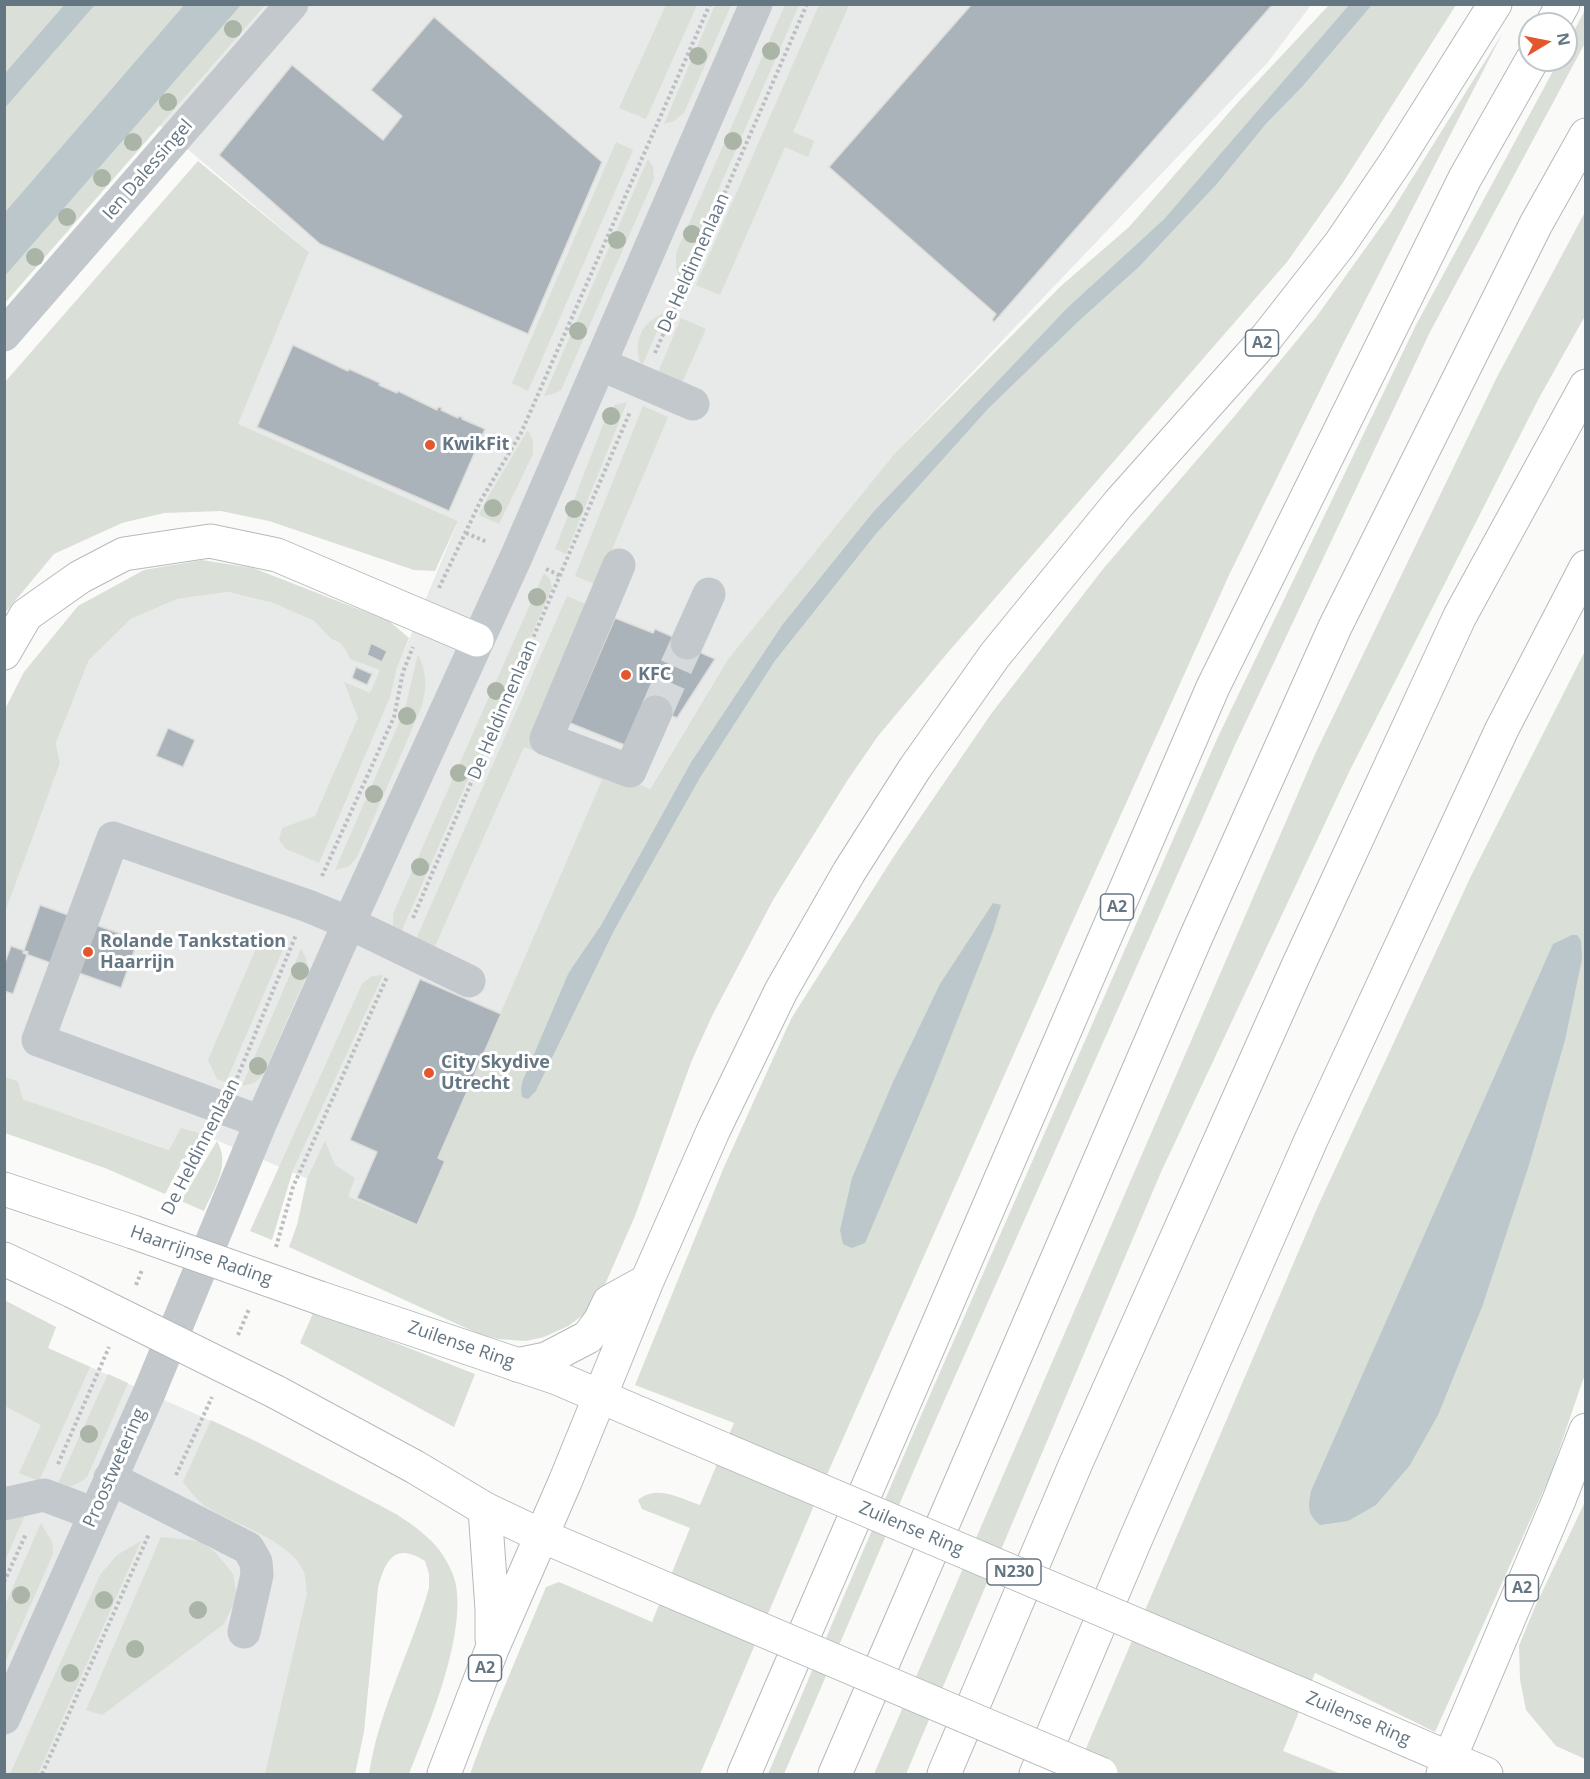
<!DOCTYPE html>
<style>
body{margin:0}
#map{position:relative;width:1590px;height:1779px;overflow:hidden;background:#fafaf8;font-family:"Open Sans",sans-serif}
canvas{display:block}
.frame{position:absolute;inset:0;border:6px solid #657683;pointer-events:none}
.north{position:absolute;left:1518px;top:12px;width:60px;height:60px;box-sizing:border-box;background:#fff;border:2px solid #c1c8cd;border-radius:50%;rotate:80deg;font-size:16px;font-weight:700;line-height:24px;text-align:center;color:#657683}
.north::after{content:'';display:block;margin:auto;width:21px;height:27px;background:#e4572e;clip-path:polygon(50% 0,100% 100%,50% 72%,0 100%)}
</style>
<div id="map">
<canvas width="1590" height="1779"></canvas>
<div class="frame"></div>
<div class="north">N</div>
</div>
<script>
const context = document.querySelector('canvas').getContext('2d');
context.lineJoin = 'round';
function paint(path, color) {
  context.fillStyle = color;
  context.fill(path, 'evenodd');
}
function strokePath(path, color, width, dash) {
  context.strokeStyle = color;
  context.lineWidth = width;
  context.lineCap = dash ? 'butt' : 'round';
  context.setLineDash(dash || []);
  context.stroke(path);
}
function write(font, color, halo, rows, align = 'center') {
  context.font = font + ' "Open Sans",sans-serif';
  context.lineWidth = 6;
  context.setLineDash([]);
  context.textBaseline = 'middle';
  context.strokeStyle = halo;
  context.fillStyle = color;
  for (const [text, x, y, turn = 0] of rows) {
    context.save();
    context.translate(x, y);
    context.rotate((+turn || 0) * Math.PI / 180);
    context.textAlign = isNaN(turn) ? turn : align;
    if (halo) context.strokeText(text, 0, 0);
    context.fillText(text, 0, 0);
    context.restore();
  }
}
const built = new Path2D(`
 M241 5H1311L1268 62 895 453 728 659 578 908 433 1232 202 1134 170 1150 23 1099 18 1081 5 1077 4 912 60 763 56 743 89 660 131 619 177 599 228 592 273 603 314 621 331 639 396 671 458 521 237 424 309 252 146 114Z
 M4 1300 56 1327 48 1348 256 1441 398 1515 378 1587 364 1731 355 1774H5Z`);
const green = new Path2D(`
 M5 5H64L5 73Z
 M95 5H184L5 212V108Z
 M241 5H265L5 303V276Z
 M666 5H697L646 119 619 108Z
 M715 5H731L684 113 674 121 664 124Z
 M785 5H799L680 278 676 268V253Z
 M819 5H849L793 132 814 141 808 157 785 147 720 295 696 285Z
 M1329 5H1350L1164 219 1067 308 873 512 782 625 691 762 601 925 569 972 536 1091 615 929 700 778 775 661 876 534 988 409 1079 321 1139 267 1217 184 1266 124 1303 86 1372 5H1456L1342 184 1287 262 950 650 878 736 847 781 773 900 712 1016 692 1060 635 1216 603 1289 583 1315 568 1326 544 1337 526 1341 498 1339 479 1334 289 1247 297 1225 307 1179 325 1141 335 1165 355 1178 348 1196 416 1225 445 1161 438 1157 602 780 524 747 431 955 413 946 567 596 588 605 531 739 650 789 728 659 895 453 1061 286 1129 227 1239 101Z
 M1585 10V43L1430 332 1234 747 929 1435 784 1774H768L916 1427 1217 739 1416 325 1559 60H1566V46Z
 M1502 34 1341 348 1230 573 1067 934 829 1470 700 1774H470L488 1726 546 1587 559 1582 652 1622 690 1528 642 1509 638 1500C656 1484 680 1498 700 1505L734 1423 635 1385 724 1167 791 1019 894 856 991 714 1103 569 1233 418 1317 316 1390 214Z
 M616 142 633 150 528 391 512 383Z
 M648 159 653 167 654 179 561 390 553 394 544 396Z
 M198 161 309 252 238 424 458 521 435 571 414 570 269 521 221 511 164 513 122 523 54 554 5 613V382Z
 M1585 212V316L1539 398 1350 770 1161 1172 906 1774H874L1316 752 1497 377Z
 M665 313 642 366C631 344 642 320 665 313Z
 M681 318 706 329 681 385 657 375Z
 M627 402 566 554 555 549 608 412 615 405Z
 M643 406 668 417 597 585 575 576Z
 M528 430 533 441V454L499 524 479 515 486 500Z
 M202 560 253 568 389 621 409 638 396 671 390 697 319 863 286 849 279 840 282 828 315 816 358 718 344 682 370 693 380 670 350 659 346 650 340 643 331 639 314 621 273 603 228 592 177 599 131 619 89 660 56 743 60 763 5 912V709L24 672 78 606 144 570Z
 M544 573 550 579 552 588 398 939 393 930V914Z
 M1585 651V1374L1550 1476 1435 1732 1315 1673 1283 1751 1341 1774H1075L1318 1206 1471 876Z
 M418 654C427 673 427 688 421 708L357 857 349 866 335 870 405 709Z
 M278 936 287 940 226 1082 217 1079 208 1060 258 944Z
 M301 949 306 958 308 972 263 1075 254 1083 242 1086Z
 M383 975 293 1170 272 1240 250 1231 362 984 372 976Z
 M5 1077 18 1081 23 1099 169 1150 181 1128 202 1134 181 1164 165 1194 105 1168 5 1133Z
 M217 1141C231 1165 214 1188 204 1211L181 1201Z
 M4 1300 56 1327 48 1348 90 1367 39 1481 19 1473 41 1425 5 1406Z
 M314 1311 475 1374 454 1427 300 1343Z
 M108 1374 128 1383 87 1477C77 1485 69 1488 56 1488Z
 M211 1420C258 1442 304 1466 350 1490 376 1504 407 1517 428 1538 440 1548 453 1569 456 1585 465 1639 429 1724 409 1774H369C379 1709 411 1651 429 1588V1574L425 1561C395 1542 386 1559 378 1587L364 1731 355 1774H265L307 1594C306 1587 306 1578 304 1572 291 1540 233 1524 205 1506 196 1499 190 1491 183 1482Z
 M1585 1502 1586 1759H1585L1556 1746 1526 1710 1520 1679 1519 1646 1534 1609Z
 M4 1510 25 1515 5 1561Z
 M41 1523 52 1542 53 1554 5 1663V1605Z
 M161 1537 200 1541 216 1553 233 1574 237 1597 224 1624 102 1715 86 1710Z
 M141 1541 38 1774H10L100 1575 117 1555Z`);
const water = new Path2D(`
 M1350 4 1372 5 1303 86 1266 124 1217 184 1139 267 1079 321 988 409 876 534 775 661 700 778 615 929 536 1091 528 1099 522 1097 521 1088 523 1080 569 972 601 925 691 762 782 625 873 512 1067 308 1164 219Z
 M64 5H95L5 108V73Z
 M184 5H241L5 276V212Z
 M993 903 1001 905 993 931 928 1094 865 1243 852 1248 843 1244 840 1230 852 1178 893 1082 940 984Z
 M1572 935H1577L1581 941 1582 959 1565 1040 1529 1165 1482 1307 1438 1415 1410 1465 1376 1505 1348 1521 1320 1525C1307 1514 1308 1507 1311 1491L1553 944Z`);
const building = new Path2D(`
 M972 4H1273L994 322 992 320 996 314 829 167Z
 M434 17 602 162 528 334 320 244 219 155 292 65 383 140 402 116 371 90Z
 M293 345 348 371 349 369 380 383 379 385 397 393 398 391 437 410 438 407 442 408 441 410 458 418 459 416 463 418 462 419 485 429 449 511 257 427Z
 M615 618 653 633 655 629 673 637 672 640 715 659 677 718 644 704 627 746 570 723Z
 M371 643 387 651 382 662 367 655Z
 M356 667 372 674 367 685 352 678Z
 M168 728 195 740 183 767 156 756Z
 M40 905 138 940 121 988 23 953Z
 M11 946 28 952 13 994 4 991V965Z
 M420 979 501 1014 438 1158 445 1161 417 1225 357 1198 377 1152 350 1140Z`);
const minorTunnel = new Path2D(`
 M656 712 687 643`);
const path = new Path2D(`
 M655 353 807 4
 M466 533 487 542
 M546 569 561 576
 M439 588 481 500 521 433 710 4
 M322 876 394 717 403 672 413 647
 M413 918 630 412
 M237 1078 296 935
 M168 1211 207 1138
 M276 1247 293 1187 387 977
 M136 1285 142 1270
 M238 1335 249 1309
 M58 1464 109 1347
 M176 1475 212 1397
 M4 1582 26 1534
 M42 1774 149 1534`);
const minor = new Path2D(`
 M4 335 292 4
 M600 364 693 404
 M619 565 546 739 630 771 656 712
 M687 643 709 594
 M261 1122 38 1040 113 838 308 906 349 923 469 981
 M110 1478 248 1548 256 1562 257 1575 244 1632
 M4 1504 44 1495 95 1514
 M4 1718 149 1393 261 1122 349 923 517 555 756 4`);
const major = new Path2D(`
 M4 653 26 615 80 577 124 554 210 541 277 555 477 640
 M4 1189 133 1232
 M4 1259 72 1291
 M320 1298 557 1378 723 1449
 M276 1392 415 1467 485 1509 542 1536 666 1589
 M1305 1696 1486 1774`);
const highway = new Path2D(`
 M1552 24 1563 4
 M517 1365 546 1359 588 1337 600 1321 609 1302 647 1281
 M485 1509 492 1609V1639
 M444 1774 492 1649 565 1482 647 1281 714 1129 781 991 849 872 915 768 995 655 1119 503 1267 337 1340 244 1397 160 1495 4
 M744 1774 1213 687 1465 178 1532 60
 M835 1774 1196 937 1335 627 1536 224 1586 135
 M944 1774 1076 1463 1298 966 1460 616 1586 386
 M1036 1774 1137 1536 1311 1140 1502 729 1586 567
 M1443 1774 1559 1500 1586 1430`);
const majorBridge = new Path2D(`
 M133 1232 320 1298
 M72 1291 276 1392
 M723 1449 1305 1696
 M666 1589 1101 1774`);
const trees = [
 [233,29],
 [771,51],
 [698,56],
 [168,102],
 [733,141],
 [133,142],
 [102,178],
 [67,217],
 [692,234],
 [617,240],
 [35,257],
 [578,331],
 [611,416],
 [493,508],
 [574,509],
 [537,597],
 [496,691],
 [407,716],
 [459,773],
 [374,794],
 [420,867],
 [300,971],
 [258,1066],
 [89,1434],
 [21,1595],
 [104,1600],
 [198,1610],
 [135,1649],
 [70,1673]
];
const markers = [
 [430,445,6,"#e4572e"],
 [626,675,6,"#e4572e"],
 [88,952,6,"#e4572e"],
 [429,1073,6,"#e4572e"]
];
const shields = [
 [1262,343,33],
 [1117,907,33],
 [1014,1572,54],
 [1522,1588,33],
 [485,1668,33]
];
const shieldNames = [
 ["A2",1262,343],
 ["A2",1117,907],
 ["N230",1014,1572],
 ["A2",1522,1588],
 ["A2",485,1668]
];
const streetNames = [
 ["Ien Dalessingel",148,170,-49],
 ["De Heldinnenlaan",694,263,-66],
 ["De Heldinnenlaan",503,710,-67],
 ["De Heldinnenlaan",201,1147,-63],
 ["Haarrijnse Rading",201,1256,19],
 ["Zuilense Ring",461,1345,19],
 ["Proostwetering",115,1468,-66],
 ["Zuilense Ring",911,1529,23],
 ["Zuilense Ring",1358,1719,23]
];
const poiNames = [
 ["KwikFit",442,445],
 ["KFC",638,675],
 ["Rolande Tankstation",100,942],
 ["Haarrijn",100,963],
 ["City Skydive",441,1063],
 ["Utrecht",441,1084]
];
paint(built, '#e8e9e9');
paint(green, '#dadfd7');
paint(water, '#bbc7cb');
paint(building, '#aab3b9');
strokePath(building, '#dcdcda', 1.5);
strokePath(minorTunnel, '#d5d9db', 33, [33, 16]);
strokePath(major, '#b5babe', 35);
strokePath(highway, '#b4b9bd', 35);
strokePath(path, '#bbbfc2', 4, [3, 3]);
strokePath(minor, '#c3c8cc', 33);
strokePath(major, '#fff', 33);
strokePath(highway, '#fff', 33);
strokePath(majorBridge, '#b5babe', 35, []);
strokePath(majorBridge, '#fff', 33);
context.fillStyle = '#aab4a7';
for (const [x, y] of trees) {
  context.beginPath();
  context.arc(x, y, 9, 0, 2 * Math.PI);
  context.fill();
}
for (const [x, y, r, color] of markers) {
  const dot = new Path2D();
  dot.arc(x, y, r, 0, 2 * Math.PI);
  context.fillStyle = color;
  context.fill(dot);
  strokePath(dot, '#fff', 2);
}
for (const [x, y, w] of shields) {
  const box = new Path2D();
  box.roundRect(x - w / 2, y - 13, w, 26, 4.5);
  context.fillStyle = '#fff';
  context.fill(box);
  strokePath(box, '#657683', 1.5);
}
write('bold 16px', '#657683', null, shieldNames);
write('18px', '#657683', '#fff', streetNames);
write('bold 18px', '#657683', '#fff', poiNames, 'left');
</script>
